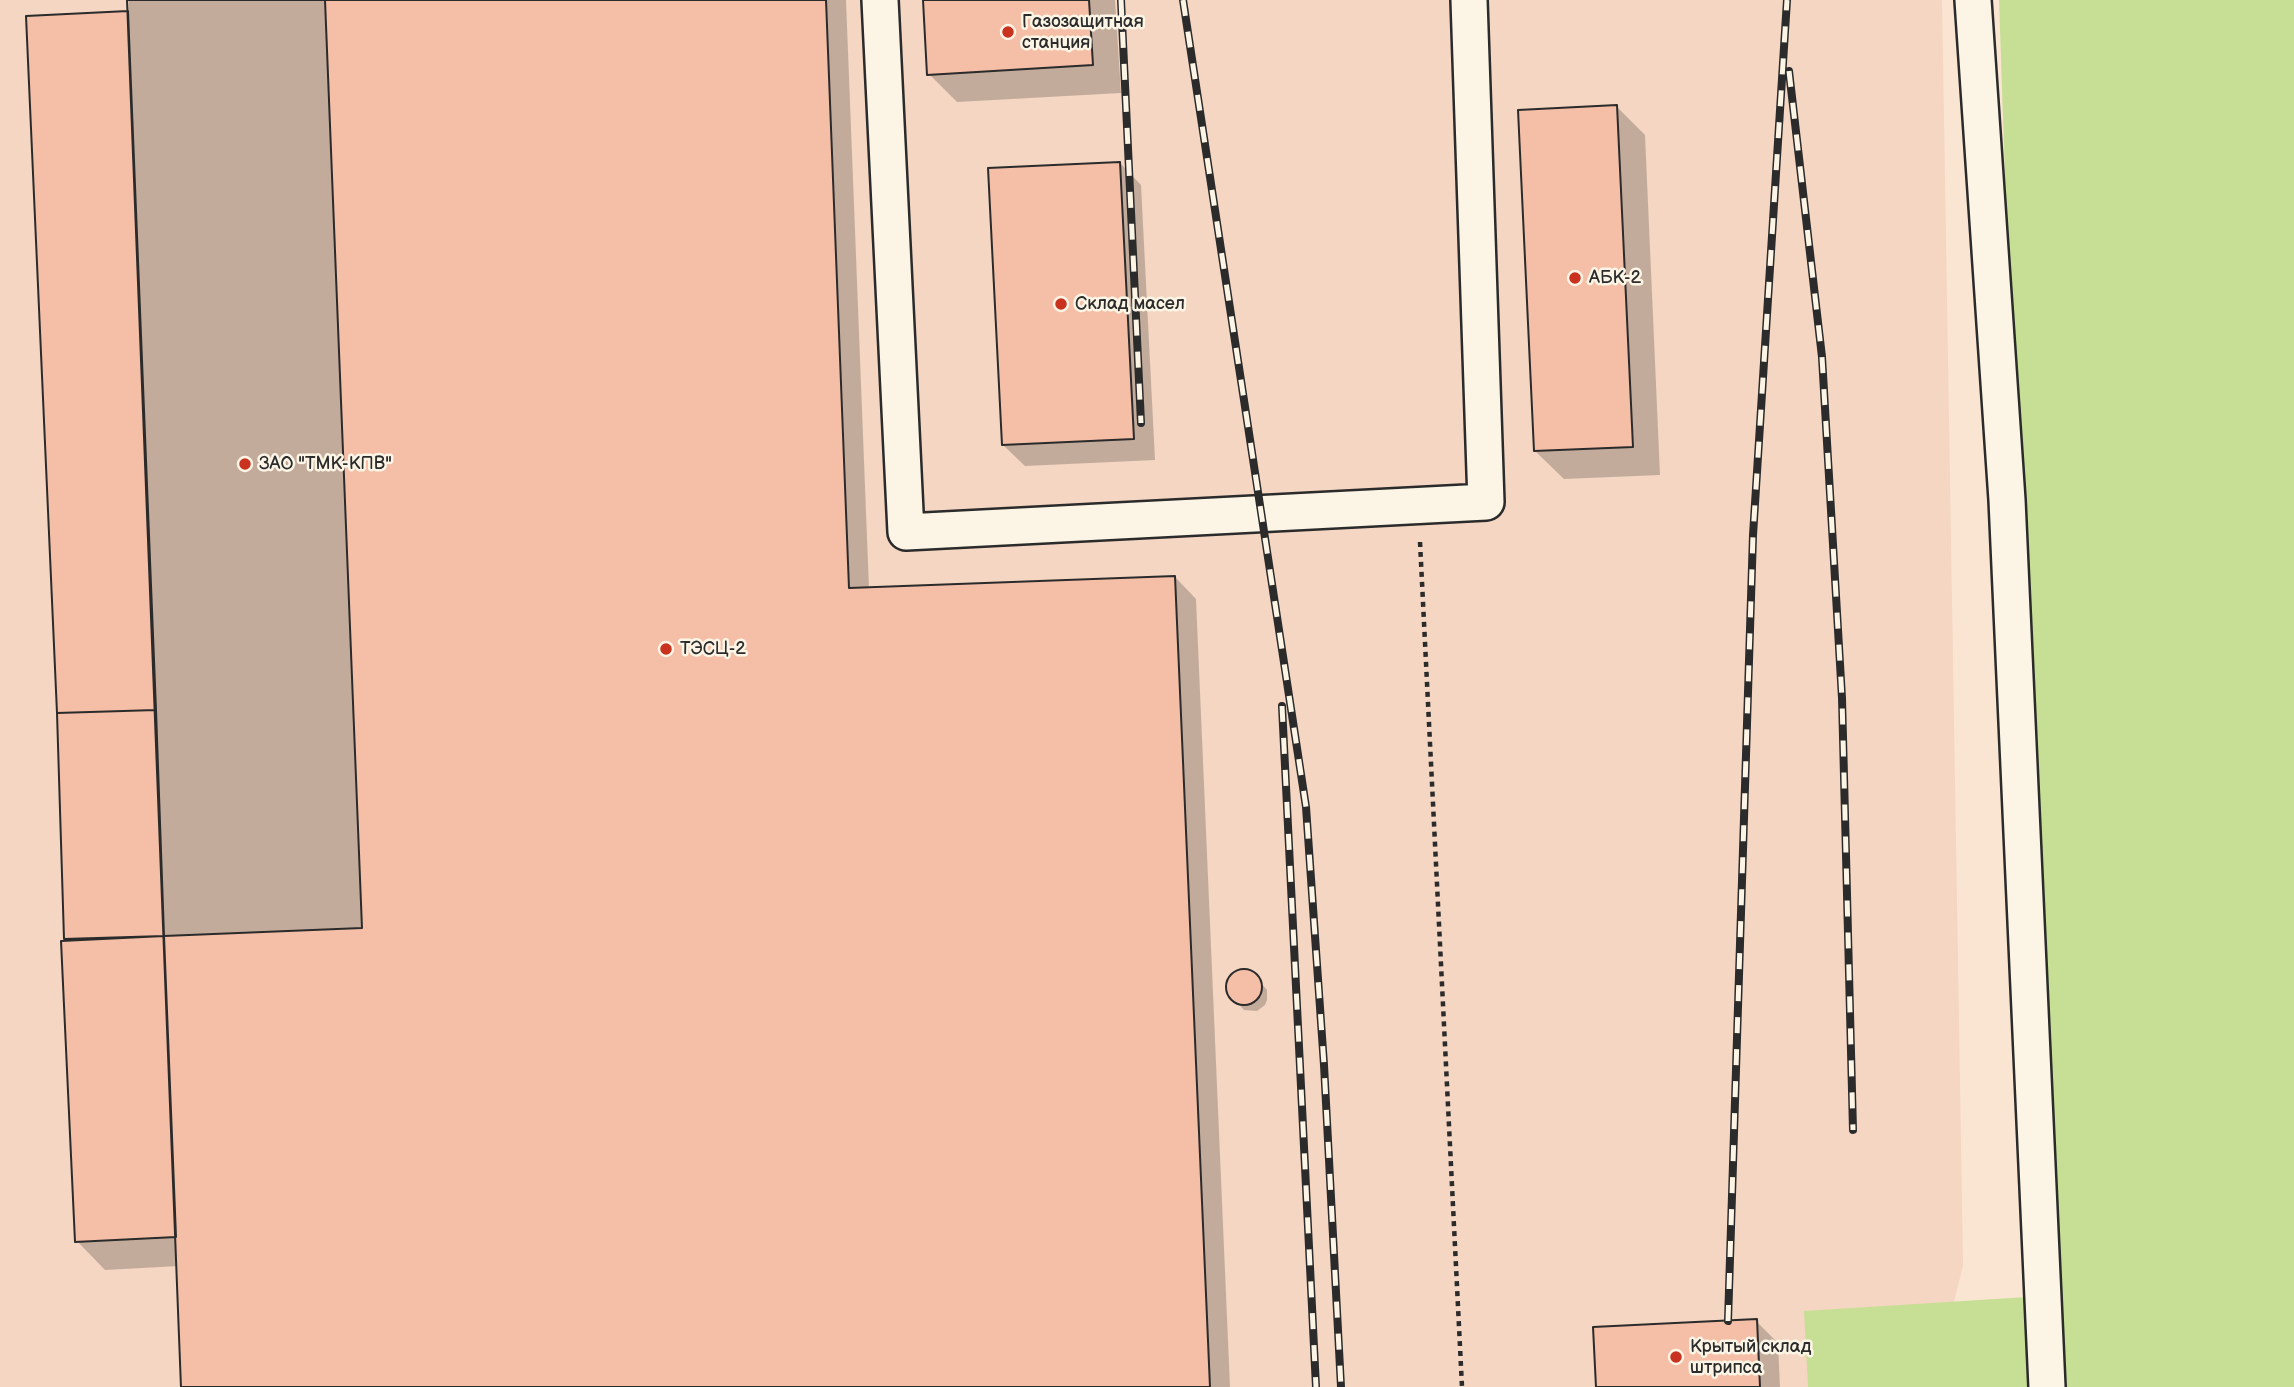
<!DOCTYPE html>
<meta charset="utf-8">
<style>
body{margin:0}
canvas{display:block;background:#fae4d2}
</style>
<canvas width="2294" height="1387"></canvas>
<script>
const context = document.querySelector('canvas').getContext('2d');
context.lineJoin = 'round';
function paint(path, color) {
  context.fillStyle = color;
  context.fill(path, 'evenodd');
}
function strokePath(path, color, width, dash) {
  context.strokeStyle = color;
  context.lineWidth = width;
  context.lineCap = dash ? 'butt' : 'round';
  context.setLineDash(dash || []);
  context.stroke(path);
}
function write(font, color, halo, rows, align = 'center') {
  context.font = font + ' "Balsamiq Sans",sans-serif';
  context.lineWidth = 5;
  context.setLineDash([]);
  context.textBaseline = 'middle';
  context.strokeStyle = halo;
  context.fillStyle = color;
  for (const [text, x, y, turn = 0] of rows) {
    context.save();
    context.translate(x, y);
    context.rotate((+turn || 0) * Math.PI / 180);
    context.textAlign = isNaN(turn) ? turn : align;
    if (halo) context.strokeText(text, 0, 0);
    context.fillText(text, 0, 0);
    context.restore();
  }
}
const built = new Path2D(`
 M0 0H1942L1963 1266 1932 1387H0Z`);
const green = new Path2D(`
 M1999 0H2294V1387H1808L1804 1311 2043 1296Z`);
const shadow = new Path2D(`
 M129 0H846L869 589 1175 577 1196 599 1230 1387H183L179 1266 105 1270 77 1241 70 942 66 938Z
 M925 0H1115L1121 93 957 102 929 74Z
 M1617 107 1645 135 1660 475 1564 479 1535 451Z
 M1120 163 1141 185 1155 460 1025 466 1003 445Z
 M1237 972H1248L1256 977 1267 990V1000L1265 1005 1257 1011 1244 1010 1228 992 1229 981Z
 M1756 1321 1778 1343 1780 1387H1597Z`);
const building = new Path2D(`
 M127 0H826L849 588 1175 576 1210 1387H181Z
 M127 0H325L362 928 164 936Z
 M923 0H1089L1093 65 927 75Z
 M128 11 156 710 57 713 26 16Z
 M1617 105 1633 447 1534 451 1518 110Z
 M1120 162 1134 439 1002 445 988 168Z
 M156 710 164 936 64 939 57 713Z
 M164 936 176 1237 75 1242 61 941Z
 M1226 987a18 18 0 1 1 36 0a18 18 0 1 1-36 0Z
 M1757 1319 1760 1387H1596L1593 1327Z`);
const path = new Path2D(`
 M1420 542 1462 1387`);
const minor = new Path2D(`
 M880 0 906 532 1486 502 1469 0
 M1973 0 2007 500 2047 1387`);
const rail = new Path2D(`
 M1121 0 1141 423
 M1183 0 1306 807 1324 1065 1341 1387
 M1789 71 1822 357 1842 698 1853 1130
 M1282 706 1316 1387
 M1728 1321 1753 535 1787 0`);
const markers = [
 [1008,32,7,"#c8321e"],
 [1575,278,7,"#c8321e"],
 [1061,304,7,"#c8321e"],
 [245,464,7,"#c8321e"],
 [666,649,7,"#c8321e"],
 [1676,1357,7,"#c8321e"]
];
const poiNames = [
 ["Газозащитная",1022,22],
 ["станция",1022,43],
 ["АБК-2",1589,278],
 ["Склад масел",1075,304],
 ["ЗАО \"ТМК-КПВ\"",259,464],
 ["ТЭСЦ-2",680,649],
 ["Крытый склад",1690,1347],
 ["штрипса",1690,1368]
];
paint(built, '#f4d6c2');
paint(green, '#c7df95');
paint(shadow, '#0003');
paint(building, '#f4bea7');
strokePath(building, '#2b2b2b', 2);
strokePath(minor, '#2b2b2b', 40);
strokePath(path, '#2b2b2b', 4.5, [5, 5]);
strokePath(minor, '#fcf5e5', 35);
strokePath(rail, '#2b2b2b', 8);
strokePath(rail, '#fcf5e5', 5, [16]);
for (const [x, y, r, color] of markers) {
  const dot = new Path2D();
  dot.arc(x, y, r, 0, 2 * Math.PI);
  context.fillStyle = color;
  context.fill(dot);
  strokePath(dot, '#fcf5e5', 2.5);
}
write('18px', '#2b2b2b', '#fcf5e5', poiNames, 'left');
</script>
